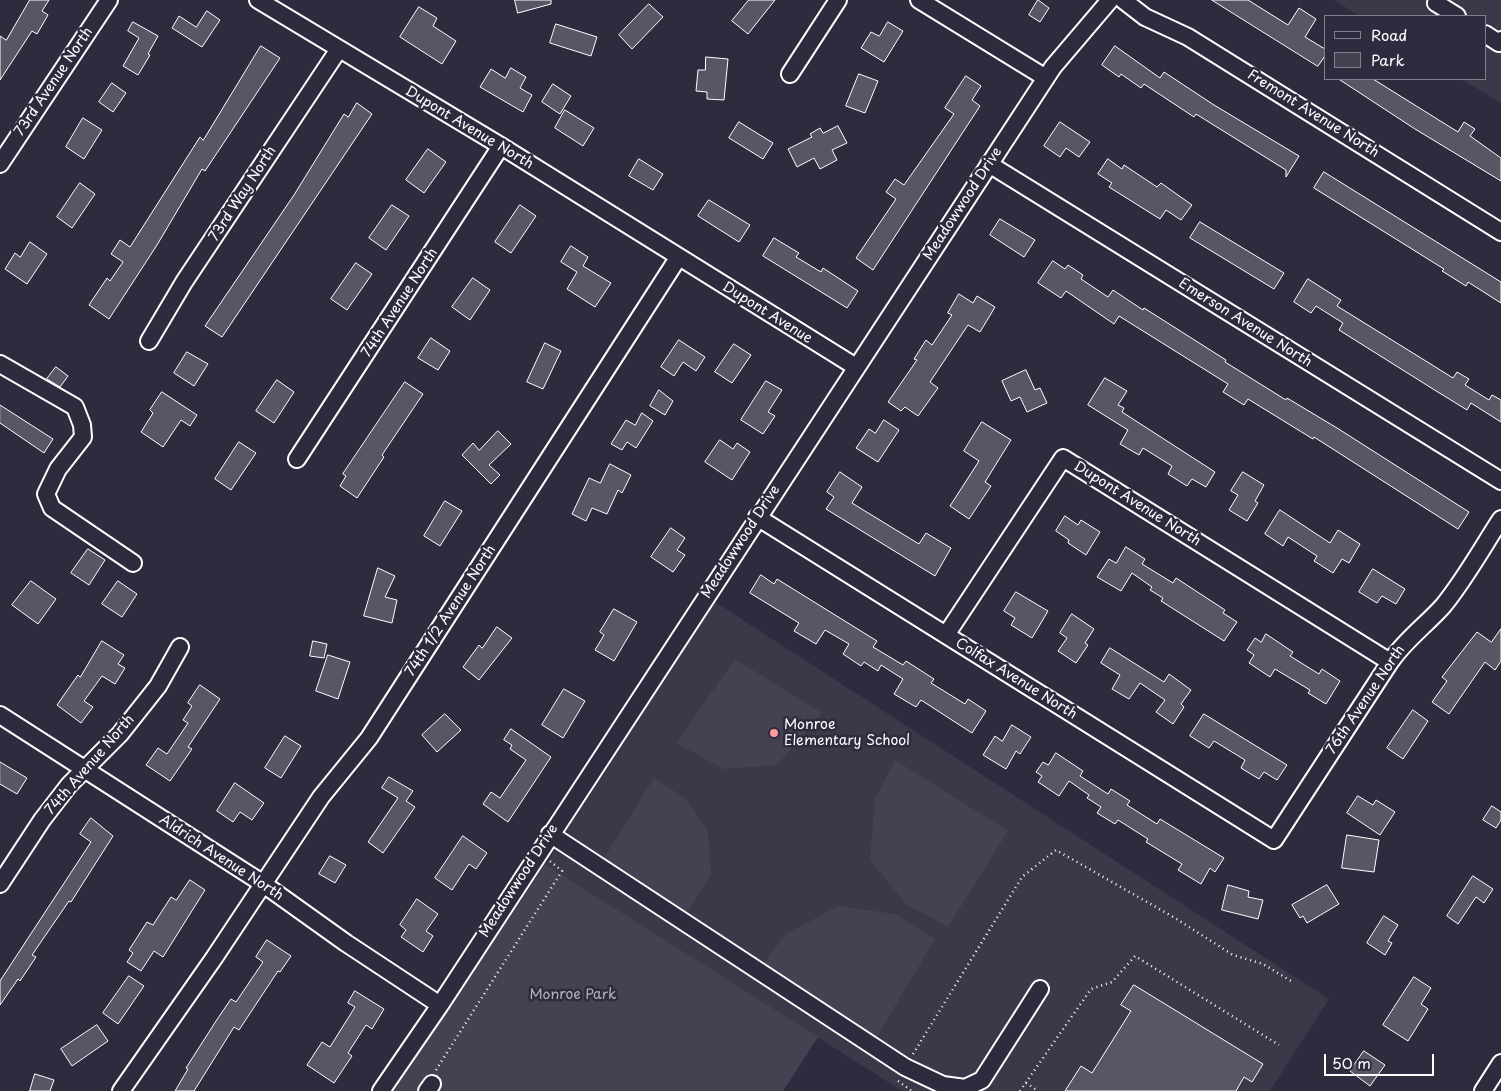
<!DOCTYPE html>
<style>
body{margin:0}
#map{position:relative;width:1501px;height:1091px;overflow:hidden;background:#2f2a3d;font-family:"Playpen Sans",sans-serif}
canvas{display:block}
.legend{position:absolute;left:1324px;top:15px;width:162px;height:65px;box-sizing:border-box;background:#2f2a3d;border:1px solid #827f8b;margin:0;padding:6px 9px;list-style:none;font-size:15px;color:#fff}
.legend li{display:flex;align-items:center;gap:10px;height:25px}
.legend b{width:25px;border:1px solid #827f8b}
.scale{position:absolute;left:1324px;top:1054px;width:110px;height:22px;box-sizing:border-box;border:2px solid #fff;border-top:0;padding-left:6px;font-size:15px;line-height:18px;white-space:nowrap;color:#fff;-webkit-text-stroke:4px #2f2a3d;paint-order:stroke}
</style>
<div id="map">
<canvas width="1501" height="1091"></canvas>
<ul class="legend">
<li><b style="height:6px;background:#2f2a3d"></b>Road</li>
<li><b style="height:14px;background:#464152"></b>Park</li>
</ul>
<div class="scale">50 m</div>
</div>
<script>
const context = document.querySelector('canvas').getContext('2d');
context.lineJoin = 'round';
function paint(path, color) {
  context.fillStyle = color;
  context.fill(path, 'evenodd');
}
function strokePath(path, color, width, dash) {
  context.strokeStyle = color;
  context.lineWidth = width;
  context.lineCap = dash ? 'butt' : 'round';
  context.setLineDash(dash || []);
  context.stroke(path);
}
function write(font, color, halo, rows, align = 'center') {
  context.font = font + ' "Playpen Sans",sans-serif';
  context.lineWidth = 5;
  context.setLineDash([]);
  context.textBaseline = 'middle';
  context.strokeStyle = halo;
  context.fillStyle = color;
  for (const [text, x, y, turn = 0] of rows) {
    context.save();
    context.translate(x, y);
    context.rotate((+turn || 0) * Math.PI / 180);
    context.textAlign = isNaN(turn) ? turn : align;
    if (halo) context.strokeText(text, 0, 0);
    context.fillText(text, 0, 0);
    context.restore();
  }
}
const built = new Path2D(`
 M1334 0H1501V103L1461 79H1485V16H1359Z
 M715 602 1329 999 1270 1091H902L545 864Z`);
const green = new Path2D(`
 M735 659 822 713 777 765 723 769 676 743Z
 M895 760 1008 831 948 927 906 904 870 860 875 799Z
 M654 778 685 798 708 831 711 875 685 916 599 866Z
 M545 864 818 1037 783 1091H393Z
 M838 906 895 914 935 939 876 1038 757 972 786 934Z`);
const building = new Path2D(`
 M30 0H49L42 11 48 15 37 34 32 31 0 80V36L6 40Z
 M515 0H551V4L518 13Z
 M749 0H775L748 34 732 21Z
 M1038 0 1049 8 1040 22 1029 15Z
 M1212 0H1248L1288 25 1299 8 1316 19 1305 37 1325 49V56L1318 66Z
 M649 4 663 17 632 49 619 35Z
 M419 7 437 18 433 26 456 41 442 64 400 37Z
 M207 11 220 20 202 47 172 28 179 16 196 27Z
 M133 22 158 36 148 54 150 55 138 75 123 66 139 38 128 31Z
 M888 22 903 31 884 62 861 48 871 32 879 36Z
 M556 24 597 37 591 56 550 43Z
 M261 46 280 58 205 171 202 169 157 245 109 319 89 305 107 278 110 281 123 262 111 254 120 240 130 247 200 137 203 140Z
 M1115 46 1160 78 1164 72 1214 105 1299 156 1286 177V170L1196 114 1194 117 1144 84 1141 88 1121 74 1119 77 1102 65Z
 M706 57 728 59 724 100 707 99V92L696 91 698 70H705Z
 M511 68 526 77 520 88 532 95 523 112 480 87 491 69 505 78Z
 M859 74 878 81 865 113 846 106Z
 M966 76 981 86 972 100 980 106 873 270 856 258 896 199 886 192 895 179 904 185 954 114 945 108Z
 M1339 79H1373L1458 132 1464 122 1475 129 1470 136 1501 158V181L1415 129Z
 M112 83 126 93 113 112 99 102Z
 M553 84 571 96 560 114 542 102Z
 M357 103 372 114 222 337 205 326 294 195 344 114 348 117Z
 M565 110 594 128 583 146 555 128Z
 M83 118 102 130 84 159 66 147Z
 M739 122 773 143 763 159 729 138Z
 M1060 122 1090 142 1079 157 1066 148 1060 157 1044 146Z
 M838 126 847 143 832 150 837 160 820 169 814 158 797 167 788 149 812 137 810 134 820 128 823 133Z
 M428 149 446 162 424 193 406 180Z
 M639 159 663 174 653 190 629 176Z
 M1108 159 1122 169 1124 165 1157 187 1161 183 1192 205 1181 220 1166 210 1160 219 1109 187 1112 183 1098 174Z
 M1324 172 1501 282V303L1468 282 1466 286 1442 271 1444 269 1314 188Z
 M80 183 95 194 72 228 57 217Z
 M709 200 750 225 739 242 698 216Z
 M392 205 409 216 386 250 369 238Z
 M520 205 536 216 511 253 495 242Z
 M1000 219 1035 240 1024 257 990 235Z
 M1200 222 1284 273 1274 289 1190 238Z
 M774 238 799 253 796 257 821 272 823 268 858 291 847 308 763 256Z
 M30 242 47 254 27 284 5 269 15 253 20 257Z
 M571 246 588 257 583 266 611 283 595 307 567 289 577 272 561 262Z
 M1053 261 1065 269 1068 265 1083 275 1081 279 1108 297 1113 290 1143 310 1144 308 1226 360 1225 362 1286 400 1287 398 1337 428 1469 512 1458 529 1314 437 1313 439 1248 399 1244 405 1223 392 1228 384 1119 316 1114 324 1066 291 1061 298 1038 283Z
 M356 263 372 274 347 310 331 299Z
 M473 278 490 290 470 320 452 307Z
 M1308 279 1341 300 1337 306 1429 363 1453 378 1457 372 1469 379 1465 385 1489 400 1492 395 1501 400V422L1471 403 1467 410 1433 389 1339 330 1343 323 1316 306 1311 313 1294 302Z
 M959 294 973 303 977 296 995 307 980 332 968 325 930 382 938 388 918 416 905 407 901 411 888 402 917 360 914 359 926 340 932 345 952 315 948 313Z
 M431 338 450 351 438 370 418 358Z
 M679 340 705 357 696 371 683 362 674 376 661 367Z
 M545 343 561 351 543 389 527 382Z
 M734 344 751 355 732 383 715 372Z
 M187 352 208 364 194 386 174 373Z
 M56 367 68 376 60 387 47 379Z
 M1026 370 1035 390 1040 388 1047 403 1027 412 1020 397 1011 401 1002 381Z
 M1105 378 1127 391 1118 405 1124 408 1122 412 1215 472 1206 487 1192 479 1187 486 1168 474 1172 466 1143 448 1139 455 1120 444 1128 430 1088 405Z
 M277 380 294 392 274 423 256 411Z
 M766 381 782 390 768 412 775 416 763 434 741 420Z
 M405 382 423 394 382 455 384 457 357 498 340 486 346 476 343 474Z
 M659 390 673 401 665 415 650 406Z
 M162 392 197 415 190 426 181 420 163 447 141 432 153 413 150 410Z
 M0 405 53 439 44 453 0 423Z
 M642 413 653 421 636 448 627 442 622 450 611 444 626 420 635 425Z
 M884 420 899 430 878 462 856 448 869 429 875 433Z
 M982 422 1011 440 985 482 991 486 969 519 950 506 979 461 964 451Z
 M498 431 511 444 489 465 500 475 491 484 462 455 473 443 479 450Z
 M720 440 733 449 737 443 750 452 732 480 705 462Z
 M239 442 256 453 231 490 215 479Z
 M610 464 631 475 622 493 618 490 607 514 592 508 586 521 572 514 589 478 600 483Z
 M840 472 862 487 852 503 860 508 919 544 926 533 951 548 935 576 826 509 834 497 827 492Z
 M1243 472 1264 485 1255 501 1258 503 1247 521 1229 510 1238 495 1231 491Z
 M445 501 462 511 440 546 424 536Z
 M1280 510 1330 543 1338 530 1360 544 1349 563 1342 559 1333 573 1314 561 1317 556 1288 537 1283 546 1265 534Z
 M1065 516 1078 525 1081 520 1100 532 1086 555 1068 543 1069 540 1056 531Z
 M671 528 685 538 677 550 685 555 673 572 651 557Z
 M1126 547 1145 559 1142 564 1173 583 1176 578 1225 610 1223 613 1237 622 1224 641 1161 601 1163 598 1150 590 1152 587 1132 573 1121 591 1097 577 1109 559 1116 563Z
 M88 549 105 560 89 585 71 573Z
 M378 568 395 576 385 597 397 600 392 623 364 616Z
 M1373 569 1405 589 1396 604 1382 596 1377 603 1359 592Z
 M761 575 774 584 777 579 877 641 873 647 903 665 906 661 934 679 931 683 965 704 968 699 986 711 972 733 921 700 916 707 894 694 903 679 881 665 878 671 864 662 861 666 843 654 849 644 825 630 816 644 794 631 799 623 750 593Z
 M31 581 56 599 38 624 12 605Z
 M118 581 137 594 122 617 102 604Z
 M1016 592 1048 611 1032 638 1011 625 1015 618 1004 611Z
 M614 609 637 622 614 661 595 650 604 635 600 632Z
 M1072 614 1094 629 1085 643 1088 645 1076 663 1058 651 1067 638 1060 633Z
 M497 627 512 638 479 680 463 667 479 645 482 648Z
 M1501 629V661L1495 670 1485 662 1449 714 1432 702 1447 681 1442 677 1477 632 1491 642Z
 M1266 634 1293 652 1290 656 1319 674 1322 669 1340 681 1326 704 1308 693 1310 690 1275 669 1270 677 1249 663 1254 655 1247 650 1255 638 1261 642Z
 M102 641 124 655 118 664 125 668 115 684 102 676 84 701 93 707 81 723 57 705 78 675 80 677Z
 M313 641 327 644 324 658 310 656Z
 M1110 648 1164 682 1169 674 1191 690 1181 704 1184 707 1173 724 1156 712 1165 700 1140 683 1129 699 1112 689 1120 675 1101 663Z
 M328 655 350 662 338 699 316 691Z
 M200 685 220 699 188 747 192 749 170 781 146 765 158 748 167 754 188 723 183 720 192 706 188 703Z
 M564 689 585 701 563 738 542 725Z
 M1413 710 1428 721 1403 759 1387 748Z
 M445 714 461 730 437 752 422 735Z
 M1204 714 1287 765 1277 780 1264 772 1259 779 1241 768 1245 760 1214 741 1209 748 1190 736Z
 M1012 725 1031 737 1020 754 1016 751 1006 769 983 755 995 736 1002 741Z
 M511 729 551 757 508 822 483 804 491 792 500 798 526 760 510 749 512 745 504 740Z
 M285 736 301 746 281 778 265 768Z
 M1056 753 1083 771 1080 776 1108 794 1111 789 1130 801 1127 805 1157 824 1160 819 1224 858 1215 872 1210 868 1201 884 1178 870 1182 864 1146 842 1148 839 1118 820 1115 824 1097 813 1101 807 1087 798 1089 795 1069 781 1059 796 1038 782 1042 776 1036 772 1043 762 1048 765Z
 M0 762 27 778 17 794 0 784Z
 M389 777 413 791 406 801 415 807 383 853 368 842 398 798 382 788Z
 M235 783 264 803 252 820 240 812 233 822 217 811Z
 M1358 796 1373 805 1376 800 1395 812 1380 835 1347 813Z
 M1492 806 1501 812V820L1496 828 1483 820Z
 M91 818 113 836 71 902 69 901 32 955 36 957 20 981 18 979 0 1005V981L91 842 80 834Z
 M1347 835 1379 840 1374 872 1342 868Z
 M463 836 487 853 476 869 469 864 452 890 435 878Z
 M330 856 346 865 335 883 319 874Z
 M1473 876 1493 889 1484 903 1476 897 1458 924 1447 916Z
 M190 880 205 890 163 957 154 951 141 971 127 962 133 953 129 950 147 922 153 925 171 897 176 900Z
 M1228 885 1249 891 1248 897 1263 900 1258 919 1222 910Z
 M1327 885 1339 904 1307 923 1303 916 1300 918 1292 905Z
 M417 899 438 914 426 931 433 936 423 952 401 937 406 930 400 925Z
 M1384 916 1398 925 1388 941 1392 943 1385 955 1367 943Z
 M267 940 291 956 280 972 278 971 239 1030 234 1027 194 1091H175L188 1069 186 1068 216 1021 231 999 236 1002 263 962 256 957Z
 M129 976 144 986 118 1024 103 1013Z
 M1414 977 1431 988 1421 1004 1428 1009 1408 1041 1383 1025Z
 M1134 985 1263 1064 1252 1082 1244 1077 1236 1091H1065L1081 1066 1092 1073 1131 1011 1121 1005Z
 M355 991 384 1009 372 1029 366 1025 348 1053 352 1056 334 1083 307 1065 322 1042 330 1047 355 1007 348 1003Z
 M97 1025 108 1041 72 1066 61 1049Z
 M1364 1051 1385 1065 1370 1086 1350 1071Z
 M35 1074 54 1080 50 1091H30Z`);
const path = new Path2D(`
 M913 1054 1022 877 1056 850 1175 918 1233 955 1263 964 1291 981
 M436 1070 562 871 550 861
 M898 1081 912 1091
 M1026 1083 1038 1091
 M1020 1091 1091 989 1112 982 1135 956 1279 1045`);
const minor = new Path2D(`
 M258 0 501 146 856 367
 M919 0 1046 78
 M1123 0 1145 17 1188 37 1501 232
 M1437 0 1436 3 1457 16
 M1485 34 1499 43 1501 40
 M790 74 838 0
 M0 164 109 0
 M989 164 1501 481
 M149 341 184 282 339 49
 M0 364 75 407 82 425 83 437 58 469 46 494 52 508 133 563
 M297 459 501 146
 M757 517 1274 840 1390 662C1406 639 1425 626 1443 606 1465 579 1482 548 1501 519
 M946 635 1063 458 1390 662
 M0 715 262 883 346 943 440 1005
 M550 834 905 1067 943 1085 965 1088 982 1080 1040 989
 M0 884 42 820 69 785 120 734 158 686 180 647
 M121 1091 214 958 321 797 369 738 678 258
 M381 1091 440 1005 1053 67 1110 0
 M427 1091 432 1084
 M1483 1091 1501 1063`);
const markers = [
 [774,733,5,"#ff9aa2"]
];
const streetNames = [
 ["73rd Avenue North",54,82,-56],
 ["Fremont Avenue North",1313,114,32],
 ["Dupont Avenue North",469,128,31],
 ["73rd Way North",243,194,-57],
 ["Meadowwood Drive",963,204,-57],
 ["74th Avenue North",400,303,-57],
 ["Dupont Avenue",767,313,32],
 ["Emerson Avenue North",1245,323,32],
 ["Dupont Avenue North",1137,504,32],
 ["Meadowwood Drive",741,542,-57],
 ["74th 1/2 Avenue North",451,611,-57],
 ["Colfax Avenue North",1016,679,32],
 ["76th Avenue North",1366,700,-56],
 ["74th Avenue North",90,765,-49],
 ["Aldrich Avenue North",221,858,33],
 ["Meadowwood Drive",519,881,-57]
];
const poiNames = [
 ["Monroe",784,725],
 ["Elementary School",784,741]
];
const parkNames = [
 ["Monroe Park",573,995]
];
paint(built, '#3c3749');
paint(green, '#464152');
paint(building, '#595564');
strokePath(building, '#fff', 1);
strokePath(minor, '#fff', 20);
strokePath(path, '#fff', 2.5, [1, 4]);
strokePath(minor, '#2f2a3d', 16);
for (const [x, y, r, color] of markers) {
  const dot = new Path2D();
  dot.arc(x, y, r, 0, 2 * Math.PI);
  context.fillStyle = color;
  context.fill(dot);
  strokePath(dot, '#2f2a3d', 2);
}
write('14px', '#fff', '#2f2a3d', streetNames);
write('14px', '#fff', '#2f2a3d', poiNames, 'left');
write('14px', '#b5b3ba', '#2f2a3d', parkNames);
</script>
